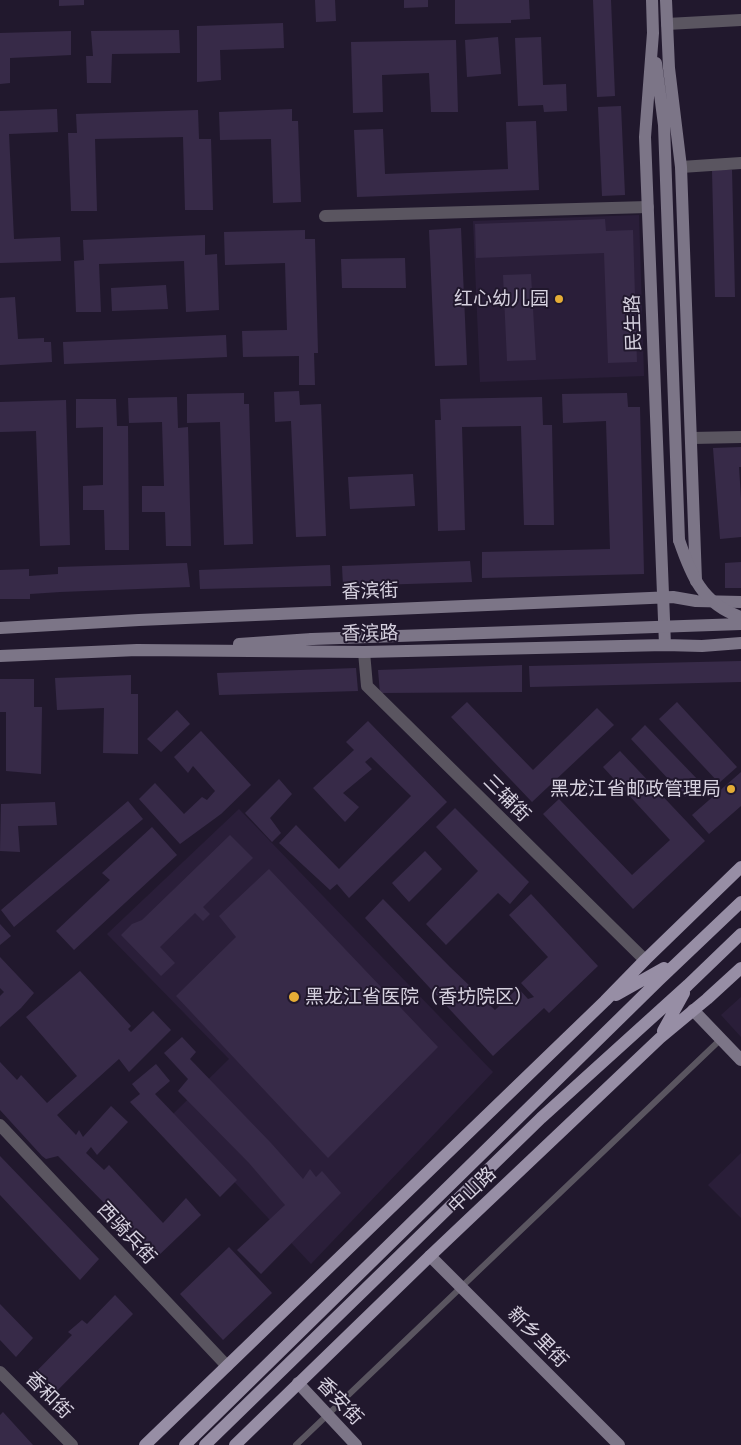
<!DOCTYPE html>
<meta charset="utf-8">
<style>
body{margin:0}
canvas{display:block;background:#21182d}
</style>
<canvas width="741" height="1445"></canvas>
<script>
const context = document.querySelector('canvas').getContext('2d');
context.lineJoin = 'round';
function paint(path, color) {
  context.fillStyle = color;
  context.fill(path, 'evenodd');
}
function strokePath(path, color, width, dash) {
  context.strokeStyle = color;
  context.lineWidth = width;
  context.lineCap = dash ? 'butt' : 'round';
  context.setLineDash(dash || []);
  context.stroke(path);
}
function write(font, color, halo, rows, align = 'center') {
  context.font = font + ' Commissioner,"Noto Sans SC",sans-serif';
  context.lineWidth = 4;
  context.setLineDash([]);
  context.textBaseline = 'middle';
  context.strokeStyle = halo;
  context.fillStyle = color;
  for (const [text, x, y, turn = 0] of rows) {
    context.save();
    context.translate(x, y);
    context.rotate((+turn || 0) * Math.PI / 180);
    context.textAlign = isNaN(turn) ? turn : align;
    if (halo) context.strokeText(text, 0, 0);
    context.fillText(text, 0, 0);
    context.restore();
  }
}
const built = new Path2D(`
 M639 215 644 376 480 382 473 221Z
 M239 809 493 1072 311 1264 172 1115 229 1059 107 934Z
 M741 997V1037L721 1015Z
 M741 1153V1218L708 1185Z`);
const building = new Path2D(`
 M59 0H84V5L59 6Z
 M315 0H335L336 21 316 22Z
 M404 0H428V7L404 8Z
 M455 0H529L530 19 511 20V23L455 24Z
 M593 0H611L615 96 597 97Z
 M283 23 284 48 220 50 221 80 197 82V26Z
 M179 30 180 53 112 54 111 83H87L86 56H93L91 31Z
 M71 31V55L10 58V83L0 84V33Z
 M498 37 501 74 467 77 465 40Z
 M541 37 543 85 566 84 567 111 544 112 543 105 518 106 515 38Z
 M456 40 458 112H431L429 73 382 75 383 112 353 113 351 42Z
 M621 106 625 195 602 196 598 107Z
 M57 109 58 132 9 134 14 239 60 237 61 261 0 263V111Z
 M292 109V121H298L301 202 273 203 271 139 220 140 219 112Z
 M198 110 199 139H211L213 210H185L183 137 95 139 97 211H71L68 133H77L76 114Z
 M536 121 539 190 357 197 354 130 383 129 385 174 508 169 506 122Z
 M712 170H732L735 297H715Z
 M605 219 606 231 633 230 637 362 608 363 604 253 476 258 475 224Z
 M461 228 467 365 435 366 429 230Z
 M305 230V239H315L318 353H314L315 385H299V356L243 357 242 331 287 330 285 263 225 265 224 232Z
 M205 235V255L217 254 219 310 186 312 184 261 99 264 101 312H76L74 261 84 260 83 240Z
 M405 258 406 288H342L341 259Z
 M531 274 536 360 507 361 503 275Z
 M166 285 168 309 112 311 111 288Z
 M15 297 18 339 44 338V342H51L52 362 0 365V298Z
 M226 335 227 357 64 364 63 342Z
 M299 391 300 405 321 404 326 536 296 537 291 421 275 422 274 392Z
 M244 393V404H249L253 544 224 545 220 422 187 423V394Z
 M627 393 628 407H640L644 574 482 578V552L610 549 606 421 563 423 562 394Z
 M177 397 178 428 188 427 191 546H166L165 512H142V486H164L162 422 129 423 128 398Z
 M542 397 543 425H552L554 525H524L521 426 462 427 465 530 438 531 435 420H441L440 399Z
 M76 399H116L117 426H128L129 550H105L104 510H83V486L103 485V427L76 428Z
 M66 400 70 545 40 546 36 431 0 432V402Z
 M741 447V467H739L741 498V537L720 539 713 448Z
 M413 474 415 506 350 509 348 477Z
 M470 561 472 582 343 586 342 566Z
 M741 562V588H725V563Z
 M187 563 190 587 60 592 30 594V599H0V570L29 569V576L58 574V567Z
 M330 565 331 586 200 589 199 570Z
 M741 661V682L530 687 529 666Z
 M522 665V692L380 693 378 670Z
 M356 668 358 691 219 695 217 673Z
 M131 675V694H138V754L103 753 104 708 57 710 55 678Z
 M0 679H34V707H42L41 774 6 771V712H0Z
 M467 702 533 770 597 708 614 725 532 802 451 717Z
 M677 702 737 767 719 783 659 719Z
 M177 710 190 724 161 752 147 739Z
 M368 721 447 802 349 898 337 884 330 890 279 843 296 825 339 869 411 796 371 757 365 762 372 769 343 793 359 807 345 822 313 788 354 750 346 742Z
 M645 725 700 782 685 797 631 739Z
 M201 731 251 785 221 814 180 844 139 799 155 783 184 814 202 797 207 800 215 791 193 766 188 773 174 757Z
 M620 751 705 841 633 909 543 814 559 799 632 875 670 840 603 767Z
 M741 772V806L709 834 692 815Z
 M279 779 292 794 270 818 281 833 272 842 245 813Z
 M128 801 143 819 14 927 1 910Z
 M55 802 57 825 18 826 20 852 0 851 1 804Z
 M455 808 529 882 510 904 498 893 446 945 426 924 478 871 436 827Z
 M152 827 177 855 74 950 56 931 110 880 102 873Z
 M230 835 253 858 203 907 210 914 203 921 195 913 160 947 175 963 161 976 121 935 132 924 142 920Z
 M425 851 442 869 409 902 392 883Z
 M269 869 438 1047 328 1158 176 996 236 937 219 916Z
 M531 894 598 966 549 1013 544 1008 493 1056 365 918 383 899 450 967 495 1010 518 988 528 999 534 997 521 983 548 957 509 915Z
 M0 924 11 936 0 945Z
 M0 957 34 993 21 1008 0 1027V996L4 992 0 988Z
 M80 971 131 1026 128 1029 131 1032 153 1011 171 1030 129 1072 119 1059 57 1115 76 1135 79 1130 83 1137 111 1106 128 1122 97 1155 91 1147 86 1153 104 1170 109 1165 163 1223 186 1198 201 1215 157 1257 58 1156 46 1159 42 1156 0 1110V1062L17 1080 21 1075 47 1103 77 1076 26 1017Z
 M182 1037 196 1052 190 1059 271 1143 303 1179 310 1169 316 1177 322 1171 341 1193 261 1274 237 1250 285 1205 249 1163 178 1091 188 1079 164 1053Z
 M156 1064 170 1081 155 1094 237 1180 220 1197 130 1102 140 1094 132 1084Z
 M0 1156 99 1259 80 1280 0 1195Z
 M229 1247 272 1293 223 1340 180 1294Z
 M115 1295 133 1314 46 1402 27 1381 72 1335 68 1332 82 1320 87 1324Z
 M0 1304 33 1338 16 1357 0 1340Z
 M3 1412 33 1445H0V1415Z`);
const lane = new Path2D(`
 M296 1445 721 1039`);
const street = new Path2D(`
 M667 24 741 20
 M681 167 741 163
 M325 216 648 207
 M692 438 741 437
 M364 652 367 686 645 960
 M0 1125 227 1366
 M0 1372 72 1445`);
const secondary = new Path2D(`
 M652 0 653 33 645 137 665 645
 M666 0 669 68 681 167 696 581
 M656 63 664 125 679 540
 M0 628 139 620 673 597 696 601 741 602
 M239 644 312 639
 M0 656 137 650 364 652 665 645 702 646 741 643
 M693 1010 741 1060
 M430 1256 619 1445
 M298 1383 356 1445`);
const primary = new Path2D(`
 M616 995 664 968
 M663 1031 684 993
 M145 1445 605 1001 645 960 741 867
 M185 1445 659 980 741 902
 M205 1445 541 1118 688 985 741 934
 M235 1445 430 1256 660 1038 707 999 741 968`);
const secondaryBridge = new Path2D(`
 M679 540C691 575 702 604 741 617
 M312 639 741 624`);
const markers = [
 [559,299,5,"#e5ad36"],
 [731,789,5,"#e5ad36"],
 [294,997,6,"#e5ad36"]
];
const poiNames = [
 ["红心幼儿园",549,299],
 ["黑龙江省邮政管理局",721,789],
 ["黑龙江省医院（香坊院区）",305,997,"left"]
];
const streetNames = [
 ["民生路",633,323,-92],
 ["香滨街",370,591,-2],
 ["香滨路",370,633,-1],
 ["三辅街",507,798,45],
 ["中山路",472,1190,-44],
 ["西骑兵街",127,1233,47],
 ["新乡里街",538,1337,45],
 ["香和街",49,1395,45],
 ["香安街",340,1401,46]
];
paint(built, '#2a1e39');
paint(building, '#372a48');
strokePath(lane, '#5a5560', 6);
strokePath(street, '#5a5560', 12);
strokePath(secondary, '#7c7587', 12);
strokePath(primary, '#978ea5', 12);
strokePath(secondaryBridge, '#7c7587', 12);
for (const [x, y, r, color] of markers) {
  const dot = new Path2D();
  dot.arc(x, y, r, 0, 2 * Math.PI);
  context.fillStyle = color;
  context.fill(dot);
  strokePath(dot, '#21182d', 2);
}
write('19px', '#d6d1df', '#21182d', poiNames, 'right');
write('19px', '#d6d1df', '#21182d', streetNames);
</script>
